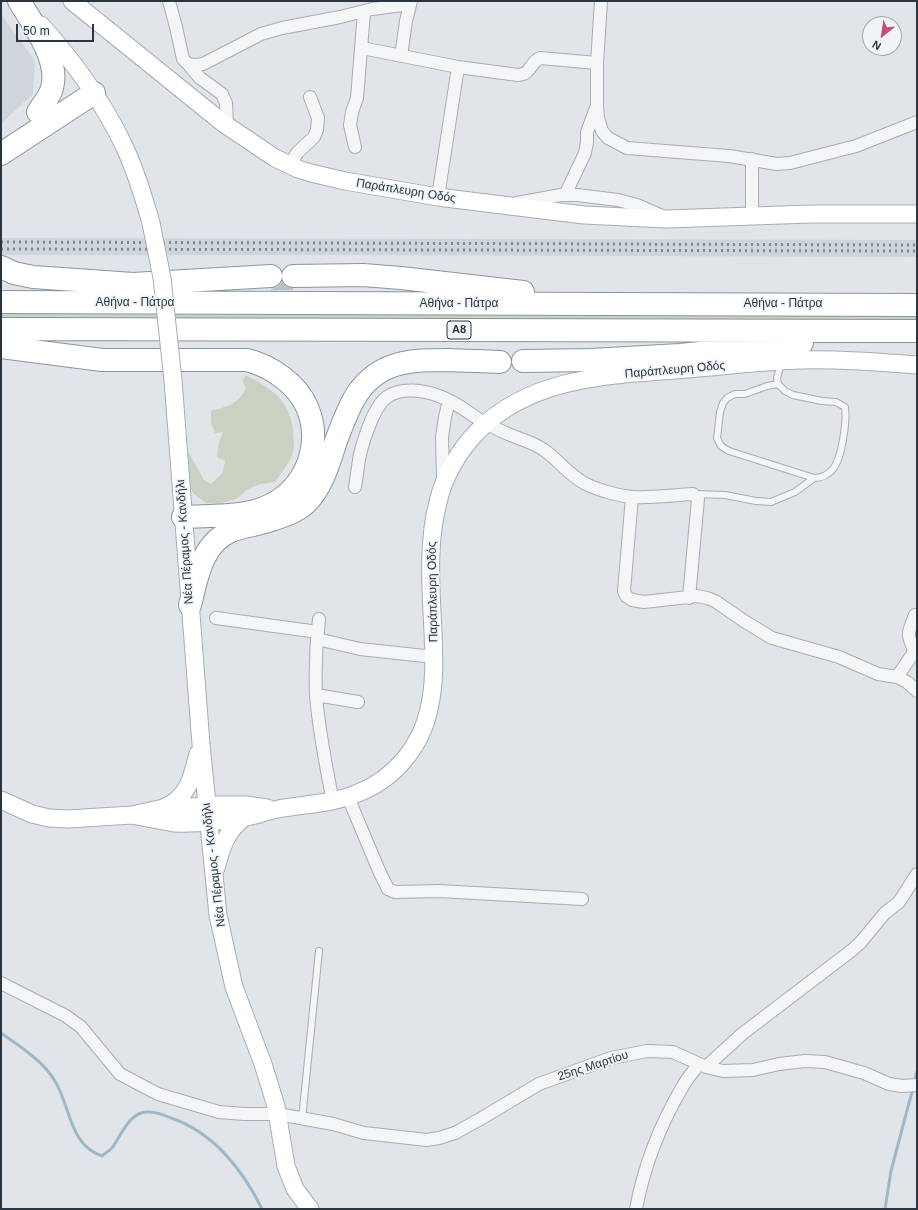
<!DOCTYPE html>
<meta charset="utf-8">
<style>
body{margin:0}
#map{position:relative;width:918px;height:1210px;overflow:hidden;background:#e1e5e9;font-family:Helvetica,sans-serif}
canvas{display:block}
.frame{position:absolute;inset:0;border:2px solid #2a353f;pointer-events:none}
.north{position:absolute;left:862px;top:16px;width:40px;height:40px;box-sizing:border-box;background:#f0f4f6;border:1px solid #a1a8ad;border-radius:50%;rotate:210deg;font-size:11px;font-weight:700;line-height:16px;text-align:center;color:#2a353f}
.north::after{content:'';display:block;margin:auto;width:14px;height:18px;background:#c64d73;clip-path:polygon(50% 0,100% 100%,50% 72%,0 100%)}
.scale{position:absolute;left:16px;top:24px;width:78px;height:18px;box-sizing:border-box;border:2px solid #2a353f;border-top:0;padding-left:5px;font-size:12px;line-height:14px;white-space:nowrap;color:#2a353f;-webkit-text-stroke:3px #f0f4f6;paint-order:stroke}
</style>
<div id="map">
<canvas width="918" height="1210"></canvas>
<div class="frame"></div>
<div class="north">N</div>
<div class="scale">50 m</div>
</div>
<script>
const context = document.querySelector('canvas').getContext('2d');
context.lineJoin = 'round';
function paint(path, color) {
  context.fillStyle = color;
  context.fill(path, 'evenodd');
}
function strokePath(path, color, width, dash) {
  context.strokeStyle = color;
  context.lineWidth = width;
  context.lineCap = dash ? 'butt' : 'round';
  context.setLineDash(dash || []);
  context.stroke(path);
}
function write(font, color, halo, rows, align = 'center') {
  context.font = font + ' Helvetica,sans-serif';
  context.lineWidth = 3.5;
  context.setLineDash([]);
  context.textBaseline = 'middle';
  context.strokeStyle = halo;
  context.fillStyle = color;
  for (const [text, x, y, turn = 0] of rows) {
    context.save();
    context.translate(x, y);
    context.rotate((+turn || 0) * Math.PI / 180);
    context.textAlign = isNaN(turn) ? turn : align;
    if (halo) context.strokeText(text, 0, 0);
    context.fillText(text, 0, 0);
    context.restore();
  }
}
const built = new Path2D(`
 M1 14 35 61 33 94 1 124Z
 M1 238 917 240V257L350 255H1Z`);
const green = new Path2D(`
 M1 314 917 316V321L1 319Z
 M245 375C271 388 290 400 293 431 293 436 294 442 294 447 293 459 282 472 275 482L260 484 248 489 236 499 218 504 206 503 194 494 186 482 185 452 189 453 204 480 211 484 223 472 225 461 217 457 219 442 223 432 215 433 211 423V411C226 407 239 404 246 388L243 382Z`);
const stream = new Path2D(`
 M1 1033C15 1043 36 1056 47 1070 52 1076 57 1084 60 1091 71 1116 73 1146 102 1156 105 1153 109 1151 112 1148 120 1137 127 1118 141 1113 151 1110 162 1114 171 1118 213 1132 243 1170 262 1209
 M914 1083 917 1071
 M885 1209 891 1171 913 1088`);
const building = new Path2D(`
 M282 282 287 287 293 288V290H271V289L278 287Z`);
const lane = new Path2D(`
 M778 384 767 386 745 394H735L727 398 723 403 720 412 717 438 721 446 729 451 814 478C822 478 828 475 833 469 842 458 847 421 845 407L836 402 822 401 793 395 785 391 778 384 777 378 781 363
 M695 494 725 495 756 501 771 502 795 492 814 478
 M302 1119 319 951`);
const street = new Path2D(`
 M169 1 176 27 183 59 188 64 195 65 203 64 261 34 282 28 340 17 372 9 410 4
 M601 1 597 63V105L598 118 602 131 608 138 627 148 729 156 777 164 790 163 856 146 917 122
 M362 48 458 67 518 75C532 74 529 63 540 58L597 63
 M401 56 406 21 411 1
 M188 64 200 78 222 94 226 103 227 125
 M355 147 350 125 352 112 357 98 364 12
 M289 165 298 152 314 137 317 130 318 118 310 97
 M565 195 585 153 587 142V132L596 108
 M438 197 458 67
 M517 203 561 195H577L618 200 637 205 662 216
 M752 216V159
 M443 481 442 437 445 417 449 401
 M355 487C357 476 358 465 360 454 364 439 374 406 387 397 401 387 424 390 439 396 457 402 471 415 486 424 493 427 501 431 508 434 520 439 533 442 544 450 559 460 569 476 586 484 598 490 619 496 633 497 652 498 673 495 693 494L698 499 689 598
 M632 497 624 591 626 596 632 600 644 602 697 596 707 598 715 601 744 621 772 638 839 657 878 674 897 677 907 682 917 691
 M216 618 318 632
 M319 619C316 644 315 671 316 696 319 731 326 767 333 802
 M317 639 360 649 434 657
 M897 677 912 655 914 650C906 632 908 634 915 615
 M316 695 358 702
 M348 797 380 873 388 889 395 892 439 891 582 899
 M1 983 66 1016 81 1027 120 1074 158 1094 219 1112 244 1114H278L333 1124 364 1133 427 1140 439 1138 455 1133 482 1118 539 1084 611 1058 647 1051 673 1052 706 1067 723 1071 753 1070 779 1064 805 1061 825 1062 864 1073 889 1084 902 1086 917 1085
 M706 1067 742 1034 851 951 860 943 885 913 899 902 917 874
 M636 1209C644 1166 661 1123 683 1086 687 1078 694 1071 699 1064`);
const secondary = new Path2D(`
 M72 1 223 123 275 158 298 169 311 173 345 181 438 197 502 205 584 215 666 219 811 214H917
 M41 25C74 62 104 103 125 148 136 172 144 198 151 223
 M173 380 201 744 218 915 234 987 263 1064 276 1106 286 1166 295 1189 310 1209
 M1 800 32 814 49 818 68 819 132 815 159 809 219 805H246L267 808
 M163 808C188 799 192 777 198 754
 M132 815C147 818 161 821 175 823 196 824 226 821 246 817 257 815 267 811 278 809 306 804 332 804 358 793 394 779 421 747 429 709 435 684 434 658 433 632 431 589 427 544 438 502 444 476 459 450 478 431 533 375 615 375 688 369 726 366 764 361 802 360 840 359 879 362 917 365
 M216 868C222 846 226 831 245 817`);
const highway = new Path2D(`
 M19 1C33 24 60 60 52 88 50 97 43 104 38 112
 M1 154 94 93
 M1 267 14 273 33 277 133 284 271 276
 M293 276 363 275 401 278 523 292
 M1 302 917 305
 M1 329 917 331
 M1 347 102 360H247C271 366 297 384 307 407 322 442 308 481 278 501 250 519 214 515 183 517
 M523 361 591 360 680 355 802 343
 M190 605C197 578 201 544 231 531 243 526 258 525 271 520 284 516 296 512 306 503 323 486 329 462 336 441 342 425 348 408 357 394 380 360 412 360 449 360 466 361 483 361 500 362`);
const rail = new Path2D(`
 M1 242 917 245
 M1 249 917 251`);
const secondaryBridge = new Path2D(`
 M151 223 162 278 173 380`);
const shields = [
 [459,330,24]
];
const shieldNames = [
 ["Α8",459,330]
];
const streetNames = [
 ["Παράπλευρη Οδός",406,191,9],
 ["Αθήνα - Πάτρα",135,303],
 ["Αθήνα - Πάτρα",459,304],
 ["Αθήνα - Πάτρα",783,304],
 ["Παράπλευρη Οδός",675,370,-5],
 ["Νέα Πέραμος - Κανδήλι",185,542,-94],
 ["Παράπλευρη Οδός",433,592,-91],
 ["Νέα Πέραμος - Κανδήλι",214,865,-97],
 ["25ης Μαρτίου",593,1066,-18]
];
paint(built, '#cfd5da');
paint(green, '#c9d2c2');
strokePath(stream, '#9eb8c7', 3);
paint(building, '#b8bfc5');
strokePath(lane, '#a6adb3', 8);
strokePath(street, '#a6adb3', 14);
strokePath(secondary, '#a6adb3', 19);
strokePath(highway, '#89959e', 24);
strokePath(lane, '#f3f5f7', 6);
strokePath(street, '#f3f5f7', 12);
strokePath(secondary, '#fff', 17);
strokePath(highway, '#fff', 22);
strokePath(rail, '#7b8791', 3, [2, 4]);
strokePath(secondaryBridge, '#a6adb3', 19, []);
strokePath(secondaryBridge, '#fff', 17);
for (const [x, y, w] of shields) {
  const box = new Path2D();
  box.roundRect(x - w / 2, y - 9, w, 18, 3);
  context.fillStyle = '#f0f4f6';
  context.fill(box);
  strokePath(box, '#2a353f', 1);
}
write('bold 11px', '#2a353f', null, shieldNames);
write('12px', '#2a353f', '#f0f4f6', streetNames);
</script>
